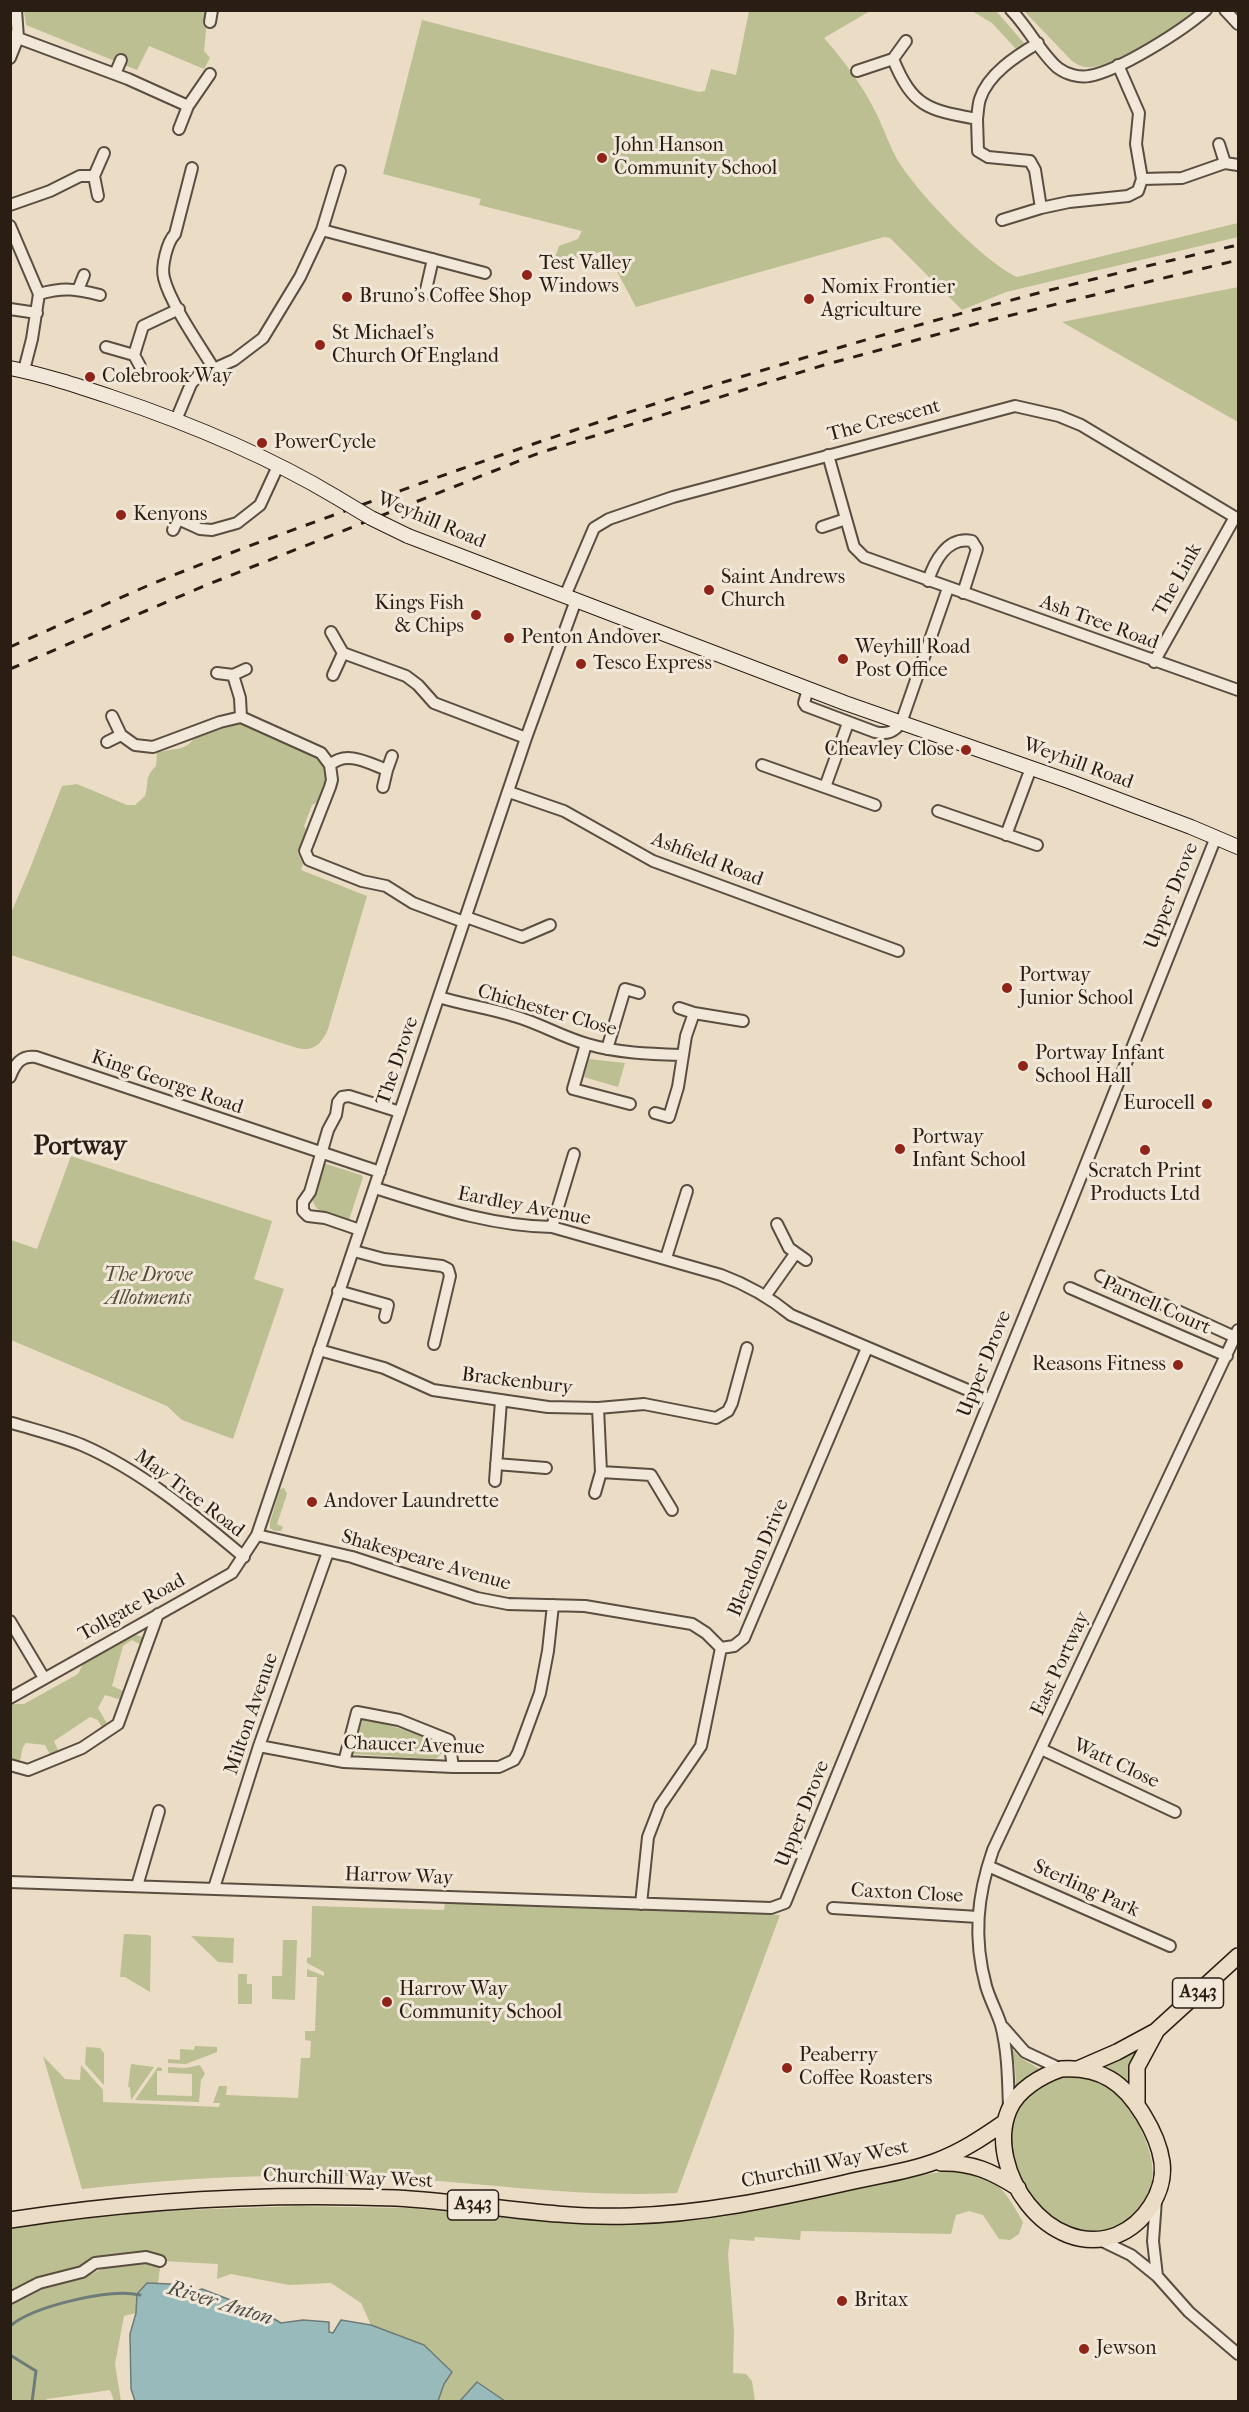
<!DOCTYPE html>
<style>
body{margin:0}
#map{position:relative;width:1249px;height:2412px;overflow:hidden;background:#ebdcc5;font-family:"IM FELL French Canon",serif}
canvas{display:block}
.frame{position:absolute;inset:0;border:12px solid #2a1e14;pointer-events:none}
</style>
<div id="map">
<canvas width="1249" height="2412"></canvas>
<div class="frame"></div>
</div>
<script>
const context = document.querySelector('canvas').getContext('2d');
context.lineJoin = 'round';
function paint(path, color) {
  context.fillStyle = color;
  context.fill(path, 'evenodd');
}
function strokePath(path, color, width, dash) {
  context.strokeStyle = color;
  context.lineWidth = width;
  context.lineCap = dash ? 'butt' : 'round';
  context.setLineDash(dash || []);
  context.stroke(path);
}
function write(font, color, halo, rows, align = 'center') {
  context.font = font + ' "IM FELL French Canon",serif';
  context.lineWidth = 6;
  context.setLineDash([]);
  context.textBaseline = 'middle';
  context.strokeStyle = halo;
  context.fillStyle = color;
  for (const [text, x, y, turn = 0] of rows) {
    context.save();
    context.translate(x, y);
    context.rotate((+turn || 0) * Math.PI / 180);
    context.textAlign = isNaN(turn) ? turn : align;
    if (halo) context.strokeText(text, 0, 0);
    context.fillText(text, 0, 0);
    context.restore();
  }
}
const green = new Path2D(`
 M24 11H208L204 51 210 58 204 69 149 46 137 70 26 25Z
 M749 11H870L824 38C844 61 861 83 874 109 883 126 888 143 897 159 916 192 984 262 1017 277L1238 223V237L1006 292 962 310 890 238 884 237 636 307 606 251 557 263 555 257 559 246 578 239 582 231 479 205 481 199 383 174 422 20 699 92 705 91 711 69 736 75Z
 M972 11H996L1024 43 1017 50 992 23Z
 M1024 11H1198C1174 26 1118 65 1092 67 1083 68 1077 65 1071 60Z
 M1238 287V422L1062 322Z
 M234 723 249 725 316 754 326 766 328 775 320 801 312 805 304 826 306 829 298 854 303 864 301 870 367 896 328 1029C322 1044 313 1052 297 1048L11 955V913L29 871 62 786 77 784 127 805H135L145 796C150 781 143 779 156 766L157 753C173 747 188 753 196 734Z
 M589 1059 625 1063 618 1087 584 1077Z
 M71 1156 272 1221 254 1279 284 1289 233 1439 182 1420 167 1406 11 1340V1240L37 1249Z
 M323 1163 361 1175 363 1177 348 1223C304 1208 309 1204 323 1163Z
 M284 1488 287 1494 277 1524 283 1527 281 1531H274L270 1528V1522L280 1489Z
 M133 1634 143 1637 145 1647 132 1640 123 1646 112 1686 128 1693 125 1701 105 1695 98 1708 109 1727 103 1730 98 1720 90 1717 54 1741 60 1755 52 1758 45 1745 26 1743 23 1747 19 1765 11 1762V1704H24L78 1674 84 1662Z
 M363 1718 437 1739 444 1751 436 1759 353 1754Z
 M445 1902 780 1915 677 2193C584 2198 493 2184 400 2178 294 2172 188 2177 82 2189L43 2056 65 2079 80 2080 81 2065 103 2090V2102L219 2107 220 2103H213L219 2086H227L226 2095 298 2098 301 2058H310L311 2041 305 2040V2031H315L317 1977H307V1969L324 1976V1972L307 1963V1958L311 1957 312 1906 444 1910Z
 M124 1934 149 1935 151 1937 150 1992 125 1977H120Z
 M191 1936 234 1938 233 1963 218 1962Z
 M283 1940H297L295 2000 272 1999V1976H282Z
 M238 1974H247V1984H252V2004H238Z
 M195 2046 217 2047V2052L186 2064 168 2063V2059L180 2060V2049L194 2050Z
 M86 2047 100 2048 104 2053V2085L85 2064Z
 M1140 2047 1132 2059 1128 2085 1100 2068Z
 M1011 2050H1013L1022 2059 1042 2070 1016 2087 1015 2066Z
 M131 2064 154 2067 131 2100 130 2087H128Z
 M200 2065 205 2074 201 2080 199 2102 135 2100 158 2067 162 2068V2071H157V2095L192 2096V2074L168 2073V2067L186 2068Z
 M1074 2075C1086 2077 1099 2080 1109 2087 1122 2095 1129 2109 1137 2122 1155 2156 1164 2193 1128 2221 1041 2285 945 2085 1074 2075Z
 M953 2170C998 2180 1001 2183 1023 2222L1019 2234 1010 2240 999 2239 983 2215 969 2211 956 2215 951 2234 801 2231 800 2240 755 2237 754 2241 730 2239 728 2254 734 2332 733 2373 746 2374 752 2381 755 2401H505L477 2383 460 2401H438L444 2384 451 2373 424 2345 371 2325 361 2303 331 2283 289 2285 231 2274 217 2279 218 2264 161 2261 158 2283H147L137 2294 136 2313 124 2316 115 2364 121 2401H114L110 2390 47 2399 45 2401H11V2303L40 2288 86 2277 102 2269 100 2257 74 2269 35 2278 11 2292V2228L70 2218 184 2210 298 2206 406 2208 602 2224 690 2221 727 2216 887 2181Z`);
const water = new Path2D(`
 M147 2283 171 2284 187 2295 202 2289 264 2313 281 2323 303 2320 329 2322V2332L333 2333 341 2320 371 2325 424 2345 452 2372 444 2384 438 2401H135L131 2389 130 2334 136 2313 137 2294Z
 M477 2382 505 2401H460Z`);
const stream = new Path2D(`
 M10 2326C34 2306 110 2288 140 2295
 M10 2355 36 2371 32 2402`);
const street = new Path2D(`
 M1011 10C1027 26 1042 55 1058 68 1066 74 1079 78 1089 76 1119 71 1182 31 1206 10
 M1225 10 1238 24
 M210 22 212 10
 M10 35 128 79 188 106 179 129
 M10 58 18 38 16 10
 M893 59 906 41
 M1118 65 1139 113 1136 144 1142 179
 M857 71 893 59C913 108 929 110 977 119 978 112 978 105 980 99 988 74 1016 56 1038 43
 M115 74 121 60
 M188 106 210 74
 M977 119 978 151 988 157 1030 161 1035 170 1041 208 1069 202 1128 196 1138 191 1142 179 1182 178 1225 163 1238 165
 M1219 144 1225 163
 M192 168 175 234C167 242 161 267 164 278 170 303 200 346 214 369
 M98 196 94 176 104 153
 M10 205 50 191 80 176H94
 M1002 220 1041 208
 M10 226 39 294 32 339 24 370
 M322 230 340 171
 M78 290 84 275
 M39 294C64 287 76 289 100 295
 M425 294 433 259
 M10 309 37 313
 M106 347 134 355 143 326 179 309
 M134 355 140 366
 M176 420 191 384 198 376 234 360 263 338 300 277 322 230 485 273
 M828 455 854 547 864 557 1238 690
 M822 527 846 519
 M173 530 178 519 200 529 212 530 237 523 260 505 278 466
 M928 581C934 562 947 536 972 541L977 549 963 593
 M565 596 594 528 609 519 673 497 1015 406 1059 416 1081 425 1238 519
 M331 632 343 653
 M1154 662 1235 517
 M217 673 233 675
 M333 675 343 653 406 676 418 685 434 703 526 738
 M808 689 804 703 806 706 875 732C887 735 894 732 901 723L948 588
 M112 716 121 735 135 745 153 747 220 722 241 717 321 753 330 765C347 750 368 763 387 770L383 787
 M241 717 240 698 233 675 246 669
 M107 742 121 735
 M330 765 332 780 330 787 305 851 309 860 362 881 386 886 413 903 464 922
 M762 765 875 805
 M387 770 392 756
 M825 787 848 723
 M509 792 564 811 653 861 898 951
 M938 811 1037 845
 M1006 835 1031 768
 M466 917 522 937 550 925
 M439 997C464 1005 490 1008 514 1016 539 1023 562 1037 587 1044 617 1053 651 1054 682 1055
 M679 1008 694 1013
 M586 1044 573 1089 630 1104
 M607 1049 625 989 639 993
 M10 1077C15 1064 21 1055 36 1057L380 1172
 M655 1113 669 1117 678 1087 686 1036 694 1013 743 1021
 M375 1188C433 1206 490 1226 552 1227L721 1275C748 1285 769 1297 791 1315L989 1399
 M777 1224 789 1248 806 1260
 M552 1227 574 1154
 M360 1230 325 1218 308 1216 303 1211V1202L310 1192 328 1130 336 1115 338 1102 342 1097 349 1096 400 1112
 M354 1251 384 1259 442 1266 448 1269 450 1276 434 1344
 M666 1258 687 1191
 M1101 1276 1235 1337
 M1070 1288 1227 1356
 M338 1291 388 1305 385 1317
 M766 1295 795 1254
 M319 1350 384 1368 433 1390 548 1407 598 1408 644 1404 716 1418 728 1411 732 1403 747 1348
 M12 1423C35 1430 60 1436 82 1445 142 1471 194 1515 244 1557
 M496 1464 546 1468
 M601 1472 651 1475 672 1510
 M495 1481 501 1401
 M595 1493 601 1472 598 1408
 M257 1535 352 1557 477 1598 508 1604 585 1606 692 1624 706 1633 721 1648
 M10 1621 44 1678
 M10 1698 232 1573 257 1535 526 738 576 600
 M259 1746 344 1762 453 1767H499L514 1760 518 1753 540 1693 548 1651 553 1605
 M1041 1749 1175 1812
 M344 1762 357 1712 399 1720 449 1740 453 1767
 M10 1765 28 1770 82 1748 118 1724 158 1614
 M988 1866 1170 1946
 M10 1882 771 1908 785 1903 1070 1204 1216 837
 M137 1886 159 1811
 M214 1888 259 1746 328 1552
 M641 1904 648 1837 660 1806 701 1746 721 1648 734 1646 744 1638 867 1348
 M833 1908 978 1917
 M1003 2027 1025 2052 1061 2069
 M1009 2108C1008 2080 1008 2052 1001 2025 997 2012 990 2000 986 1986 973 1938 977 1896 993 1850L1238 1330
 M1156 2200 1153 2241 1157 2276
 M1098 2239 1131 2255 1157 2276 1189 2312 1238 2354
 M10 2298 39 2283 82 2272 95 2263 146 2257 160 2261`);
const secondary = new Path2D(`
 M10 368C45 375 78 386 111 397 188 423 266 455 336 497
 M408 536 845 703 1071 782 1191 827 1238 847`);
const primary = new Path2D(`
 M1061 2069C1077 2068 1095 2070 1110 2079 1134 2093 1158 2134 1162 2162 1166 2192 1144 2224 1117 2235 1049 2261 984 2169 1009 2110 1017 2090 1041 2076 1061 2069Z
 M1078 2069 1117 2052 1156 2031
 M1137 2106V2067L1157 2030 1238 1956
 M941 2163C972 2162 993 2172 1018 2188
 M10 2220C138 2200 267 2193 396 2198 474 2202 552 2219 630 2216 703 2214 774 2199 845 2183 874 2176 907 2172 934 2162 961 2152 982 2138 1005 2122`);
const rail = new Path2D(`
 M10 647C56 627 101 606 147 586 229 552 313 523 397 492 672 392 953 309 1238 245
 M10 669 204 586 539 453 824 365 983 322 1238 260`);
const secondaryBridge = new Path2D(`
 M336 497 371 518 408 536`);
const markers = [
 [602,158,6,"#8f2418"],
 [527,275,6,"#8f2418"],
 [347,297,6,"#8f2418"],
 [809,299,6,"#8f2418"],
 [320,345,6,"#8f2418"],
 [90,377,6,"#8f2418"],
 [262,443,6,"#8f2418"],
 [121,515,6,"#8f2418"],
 [709,590,6,"#8f2418"],
 [476,615,6,"#8f2418"],
 [509,638,6,"#8f2418"],
 [843,659,6,"#8f2418"],
 [581,664,6,"#8f2418"],
 [966,750,6,"#8f2418"],
 [1007,988,6,"#8f2418"],
 [1023,1066,6,"#8f2418"],
 [1207,1104,6,"#8f2418"],
 [900,1149,6,"#8f2418"],
 [1145,1150,6,"#8f2418"],
 [1178,1365,6,"#8f2418"],
 [312,1502,6,"#8f2418"],
 [387,2002,6,"#8f2418"],
 [787,2068,6,"#8f2418"],
 [842,2301,6,"#8f2418"],
 [1084,2349,6,"#8f2418"]
];
const shields = [
 [1198,1993,51],
 [473,2205,51]
];
const shieldNames = [
 ["A343",1198,1993],
 ["A343",473,2205]
];
const poiNames = [
 ["John Hanson",614,146],
 ["Community School",614,169],
 ["Test Valley",539,264],
 ["Windows",539,287],
 ["Nomix Frontier",821,288],
 ["Agriculture",821,311],
 ["Bruno's Coffee Shop",359,297],
 ["St Michael's",332,334],
 ["Church Of England",332,357],
 ["Colebrook Way",102,377],
 ["PowerCycle",274,443],
 ["Kenyons",133,515],
 ["Saint Andrews",721,578],
 ["Church",721,601],
 ["Kings Fish",464,604,"right"],
 ["& Chips",464,627,"right"],
 ["Penton Andover",521,638],
 ["Weyhill Road",855,648],
 ["Post Office",855,671],
 ["Tesco Express",593,664],
 ["Cheavley Close",954,750,"right"],
 ["Portway",1019,976],
 ["Junior School",1019,999],
 ["Portway Infant",1035,1054],
 ["School Hall",1035,1077],
 ["Eurocell",1195,1104,"right"],
 ["Portway",912,1138],
 ["Infant School",912,1161],
 ["Scratch Print",1145,1172,"center"],
 ["Products Ltd",1145,1195,"center"],
 ["Reasons Fitness",1166,1365,"right"],
 ["Andover Laundrette",324,1502],
 ["Harrow Way",399,1990],
 ["Community School",399,2013],
 ["Peaberry",799,2056],
 ["Coffee Roasters",799,2079],
 ["Britax",854,2301],
 ["Jewson",1096,2349]
];
const streetNames = [
 ["The Crescent",884,421,-15],
 ["Weyhill Road",431,521,23],
 ["The Link",1178,580,-61],
 ["Ash Tree Road",1099,623,20],
 ["Weyhill Road",1078,764,20],
 ["Ashfield Road",707,860,21],
 ["Upper Drove",1172,896,-68],
 ["Chichester Close",547,1011,16],
 ["The Drove",398,1061,-71],
 ["King George Road",167,1083,19],
 ["Eardley Avenue",524,1207,11],
 ["Parnell Court",1156,1306,24],
 ["Upper Drove",985,1364,-68],
 ["Brackenbury",517,1382,7],
 ["May Tree Road",189,1494,37],
 ["Blendon Drive",759,1558,-67],
 ["Shakespeare Avenue",426,1561,16],
 ["Tollgate Road",132,1608,-29],
 ["East Portway",1061,1664,-65],
 ["Milton Avenue",252,1714,-71],
 ["Chaucer Avenue",414,1746,2],
 ["Watt Close",1116,1764,25],
 ["Upper Drove",803,1814,-68],
 ["Harrow Way",399,1877,2],
 ["Sterling Park",1086,1889,24],
 ["Caxton Close",907,1894,3],
 ["Churchill Way West",825,2165,-12],
 ["Churchill Way West",348,2179,2]
];
const parkNames = [
 ["The Drove",148,1276],
 ["Allotments",148,1299]
];
const waterNames = [
 ["River Anton",220,2304,17]
];
const districtNames = [
 ["Portway",80,1148]
];
paint(green, '#bcbf91');
paint(water, '#99baba');
strokePath(water, '#6d7c78', 1.5);
strokePath(stream, '#6d7c78', 3);
strokePath(street, '#5a4e40', 14);
strokePath(secondary, '#2a1e14', 16);
strokePath(primary, '#2a1e14', 18);
strokePath(street, '#f2e8d9', 10);
strokePath(secondary, '#f2e8d9', 14);
strokePath(primary, '#ebdcc5', 15);
strokePath(rail, '#2a1e14', 3, [10, 10]);
strokePath(secondaryBridge, '#2a1e14', 16, []);
strokePath(secondaryBridge, '#f2e8d9', 14);
for (const [x, y, r, color] of markers) {
  const dot = new Path2D();
  dot.arc(x, y, r, 0, 2 * Math.PI);
  context.fillStyle = color;
  context.fill(dot);
  strokePath(dot, '#f2e8d9', 2);
}
for (const [x, y, w] of shields) {
  const box = new Path2D();
  box.roundRect(x - w / 2, y - 15, w, 30, 4.5);
  context.fillStyle = '#f2e8d9';
  context.fill(box);
  strokePath(box, '#2a1e14', 1.5);
}
write('bold 18px', '#2a1e14', null, shieldNames);
write('20px', '#2a1e14', '#f2e8d9', poiNames, 'left');
write('20px', '#2a1e14', '#f2e8d9', streetNames);
write('italic 20px', '#564e3a', '#f2e8d9', parkNames);
write('italic 21px', '#4b4d46', '#f2e8d9', waterNames);
write('bold 26px', '#2a1e14', '#f2e8d9', districtNames);
</script>
